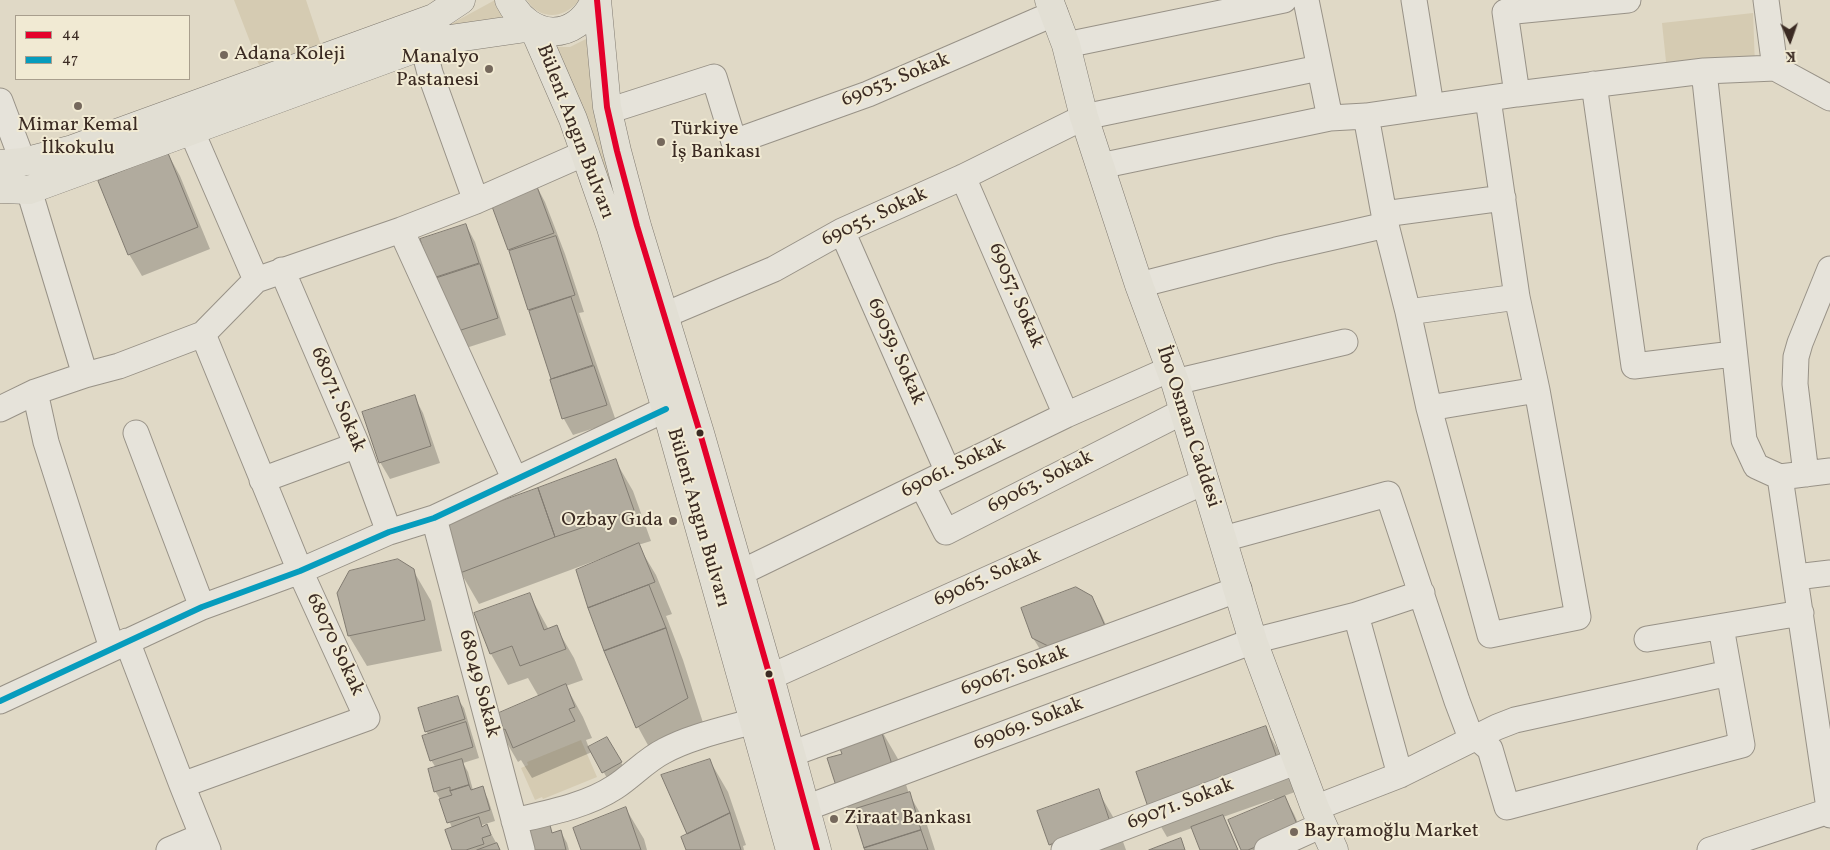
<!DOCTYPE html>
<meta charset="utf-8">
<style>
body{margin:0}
#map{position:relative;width:1830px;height:850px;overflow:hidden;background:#e0d9c6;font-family:Vollkorn,serif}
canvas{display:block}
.legend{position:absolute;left:15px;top:15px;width:175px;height:65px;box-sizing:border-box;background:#f1ead3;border:1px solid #a89e8d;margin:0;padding:6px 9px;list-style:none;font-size:15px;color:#3b2b23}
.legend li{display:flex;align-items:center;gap:10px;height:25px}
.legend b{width:25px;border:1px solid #a89e8d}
.north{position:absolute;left:1765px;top:15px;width:50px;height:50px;-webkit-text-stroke:4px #f1ead3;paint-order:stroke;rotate:177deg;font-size:14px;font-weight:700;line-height:20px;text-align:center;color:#3b2b23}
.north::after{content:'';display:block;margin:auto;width:18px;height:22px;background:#3b2b23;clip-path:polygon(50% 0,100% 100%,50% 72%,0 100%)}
</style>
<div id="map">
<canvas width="1830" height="850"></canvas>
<ul class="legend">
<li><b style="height:6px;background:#e4002b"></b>44</li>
<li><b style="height:6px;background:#069cbd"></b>47</li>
</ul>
<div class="north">K</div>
</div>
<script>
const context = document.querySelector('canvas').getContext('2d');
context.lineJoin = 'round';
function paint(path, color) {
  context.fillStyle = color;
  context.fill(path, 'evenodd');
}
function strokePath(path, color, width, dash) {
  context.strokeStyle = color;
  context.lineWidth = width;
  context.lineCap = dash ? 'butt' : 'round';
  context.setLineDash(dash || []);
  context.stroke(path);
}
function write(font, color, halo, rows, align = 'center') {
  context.font = font + ' Vollkorn,serif';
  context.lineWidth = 4;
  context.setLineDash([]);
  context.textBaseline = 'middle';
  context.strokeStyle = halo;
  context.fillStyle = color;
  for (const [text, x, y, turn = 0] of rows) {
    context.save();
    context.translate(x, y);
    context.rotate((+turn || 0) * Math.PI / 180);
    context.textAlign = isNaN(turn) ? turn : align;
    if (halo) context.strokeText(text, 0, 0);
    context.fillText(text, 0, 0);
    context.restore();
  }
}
const green = new Path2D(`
 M234 0H306L321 45 259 65Z
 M495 0H496L500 12 509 22 35 177 9 176 440 30Z
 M527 0H579C565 19 540 21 527 0Z
 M1753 13 1755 66 1667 71 1662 23Z
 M586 39 599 121 720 539 803 850 659 340 590 124 553 47H570Z
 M581 740 597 777 543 799 542 797 535 800 521 768 528 765 527 762Z`);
const shadow = new Path2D(`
 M168 154 180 176 210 249 142 276 129 254Z
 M536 185 545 202 565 254 584 312 579 313 616 421 573 435 564 419 553 380 509 249Z
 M466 225 475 242 506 335 463 349 422 239Z
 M414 396 423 413 440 463 390 479 380 462Z
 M615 460 633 491 651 541 638 545 656 575 672 614 666 616 683 660 705 729 655 758 638 727 605 651 577 571 608 557V556L479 604 461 573 442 524Z
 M413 570 431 601 442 651 367 666 349 636Z
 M529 594 549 630 556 627 574 658 583 680 566 686 583 717 592 738 586 740 589 748 607 738 627 773 610 783 592 752 532 778 521 760 518 762 500 731 539 697 528 678 508 685 491 654 476 614Z
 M1092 597 1101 614 1114 643 1043 654 1033 638Z
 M457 698 464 708 479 758 463 763 468 772 473 790 482 788 488 799 495 821 482 825 483 828 487 826 500 850H454L452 828 442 802 435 791 436 768 431 760 429 735 426 731Z
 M880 728 898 759 909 794 927 825 935 850H866L857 825 840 794 843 754Z
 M1265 728 1283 758 1295 792 1284 796 1294 814 1308 845 1296 850H1242L1275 801 1274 799 1223 817 1238 850H1202L1192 828 1167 837 1149 806Z
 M710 761 728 792 746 845 743 846 744 850H687L689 834 663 776Z
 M1098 791 1116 822 1126 850H1053L1050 844Z
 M626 809 644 839 647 850H582Z
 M549 827 553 834 561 832 567 843 569 850H531Z`);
const building = new Path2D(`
 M168 153 198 227 128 255 98 181Z
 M536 184 554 233 508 250 490 201Z
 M466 224 479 263 433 278 420 239Z
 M556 236 575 295 528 310 509 251Z
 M480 264 498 318 452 333 434 279Z
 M571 297 593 365 551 379 529 311Z
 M594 366 607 405 562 419 550 380Z
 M415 395 431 446 379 463 362 412Z
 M616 459 634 510 555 537 538 488Z
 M538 488 555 537 460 573 441 523Z
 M639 543 655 582 588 608 576 570Z
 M398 559 414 569 425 620 348 636 337 593 349 571Z
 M649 585 666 628 604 651 588 608Z
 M1076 587 1092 596 1105 626 1052 648 1032 638 1021 608Z
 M530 593 544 630 557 625 566 649 520 666 512 646 490 654 474 613Z
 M666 628 688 698 636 728 604 651Z
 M566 684 575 707 569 709 575 721 513 748 505 729 499 732 492 716Z
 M458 696 465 719 425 732 418 708Z
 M466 722 473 747 430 761 422 736Z
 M1266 726 1278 761 1148 807 1136 772Z
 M880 727 896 777 839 795 827 758 842 754 837 740Z
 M607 737 622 762 602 773 588 747Z
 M462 759 469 785 450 791V787L434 792 428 769Z
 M710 759 730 813 687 834 661 775Z
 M469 785 471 790 483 786 490 810 447 823 439 799 452 795 450 791Z
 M1099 789 1110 822 1049 845 1037 811Z
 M910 792 921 830 864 848 852 810Z
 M1285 796 1299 829 1248 850H1241L1228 820Z
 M626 807 641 850H581L573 828Z
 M730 813 741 850H686L681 837Z
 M1223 815 1238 850H1200L1191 827Z
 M479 817 482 827 487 824 491 835 482 838 484 844 466 850H452L445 830Z
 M550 825 552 833 561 830 566 850H530L526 831Z
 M921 830 928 850H865L864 848Z
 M1181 838 1185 850H1149Z
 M497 843 500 850H477Z`);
const minor = new Path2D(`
 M1306 0 1330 118
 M1414 0 1431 106
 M1766 0 1775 68
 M1066 45 1284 0
 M423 46 430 73 476 201
 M1704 71 1744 440 1756 466 1780 477 1830 471
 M1594 84 1634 366 1733 354
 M1517 94 1505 12 1628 0
 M0 101 23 162
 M608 111 714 77 734 142 868 94 1055 13
 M1366 116 1386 225 1408 312 1429 408 1490 635 1578 617 1537 390 1517 297 1488 99
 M191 130 256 280
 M1100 166 1330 118 1366 116 1517 94 1704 71 1775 68 1830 98
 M963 177 1066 415
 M29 190 85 375 119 366 203 334 256 280 401 230 476 201 585 153
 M1384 214 1503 198
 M401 230 515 480
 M842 231 948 472
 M282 270 357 445 389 532
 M1139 285 1276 250 1386 225
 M1408 312 1517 297
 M665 315 774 269 842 231 963 177 1084 117 1319 68
 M1175 382 1345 342
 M35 392 46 442 112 648
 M1429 408 1537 390
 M0 409 35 392 85 375
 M136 433 202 607
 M1806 474 1795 384 1796 357 1800 343 1830 269
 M1780 477 1830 815
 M262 480 357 445
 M922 485 946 532 1184 411
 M434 518 522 850
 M1223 539 1388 494 1457 701 1468 730 1490 749 1507 807 1742 745 1721 627
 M740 573 1066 415 1170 369
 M1796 577 1830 573
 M1356 615 1400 775
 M1647 639 1801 613
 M127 641 182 785 208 850
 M770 677 1206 481
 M0 701 202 607 300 571 389 532 434 518 666 409
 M791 754 1239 589
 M182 785 367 718 300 571 203 334
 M806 808 1253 641 1356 615 1422 593
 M1315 808 1400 775 1497 727 1515 720 1729 673
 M514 821C548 813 586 806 615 787 632 776 646 760 664 751 689 737 726 729 754 721
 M169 850 202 836
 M1064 850 1298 761
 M1267 850 1322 825
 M1710 850 1829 811`);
const major = new Path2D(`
 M509 0C530 41 576 43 595 0
 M597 0 607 107 617 151 637 226 700 433 770 677 817 850
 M1049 0 1066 45 1084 117 1100 166 1139 285 1175 382 1253 641 1315 808 1334 850
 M533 27 573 119 611 228 666 409 790 850
 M0 164 23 162 73 149 434 18 461 0
 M0 189 29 190 436 41 533 27`);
const bus1 = new Path2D(`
 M597 0 607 107 617 151 637 226 700 433 770 677 817 850`);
const bus2 = new Path2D(`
 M0 701 202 607 300 571 389 532 434 518 666 409`);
const markers = [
 [224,55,5,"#75685c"],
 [489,69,5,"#75685c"],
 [78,106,5,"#75685c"],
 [661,142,5,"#75685c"],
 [700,433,4.5,"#3b2b23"],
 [673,521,5,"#75685c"],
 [769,674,4.5,"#3b2b23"],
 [834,819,5,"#75685c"],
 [1294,832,5,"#75685c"]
];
const poiNames = [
 ["Adana Koleji",234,55],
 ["Manalyo",479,58,"right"],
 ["Pastanesi",479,81,"right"],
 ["Mimar Kemal",78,126,"center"],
 ["İlkokulu",78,149,"center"],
 ["Türkiye",671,130],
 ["İş Bankası",671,153],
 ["Ozbay Gıda",663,521,"right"],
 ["Ziraat Bankası",844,819],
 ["Bayramoğlu Market",1304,832]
];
const streetNames = [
 ["69053. Sokak",896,81,-22],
 ["Bülent Angın Bulvarı",574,132,69],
 ["69055. Sokak",875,218,-25],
 ["69057. Sokak",1015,296,67],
 ["69059. Sokak",895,352,66],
 ["68071. Sokak",337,400,67],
 ["İbo Osman Caddesi",1187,427,72],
 ["69061. Sokak",954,469,-26],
 ["69063. Sokak",1041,483,-27],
 ["Bülent Angın Bulvarı",697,518,74],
 ["69065. Sokak",988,579,-24],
 ["68070 Sokak",334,645,65],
 ["69067. Sokak",1015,672,-20],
 ["68049 Sokak",478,684,75],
 ["69069. Sokak",1029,725,-21],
 ["69071. Sokak",1181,805,-21]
];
paint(green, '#d5cbb2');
paint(shadow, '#0003');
paint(building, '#b1ab9e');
strokePath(building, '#817b71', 1);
strokePath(minor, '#989287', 27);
strokePath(major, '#817b71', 29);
strokePath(minor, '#e6e3da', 25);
strokePath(major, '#e2dfd4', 28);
strokePath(bus1, '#e4002b', 6);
strokePath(bus2, '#069cbd', 6);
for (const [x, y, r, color] of markers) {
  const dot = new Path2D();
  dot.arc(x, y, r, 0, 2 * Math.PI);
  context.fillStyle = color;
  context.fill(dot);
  strokePath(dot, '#f1ead3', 2);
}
write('20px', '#3b2b23', '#f1ead3', poiNames, 'left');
write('20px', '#3b2b23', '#f1ead3', streetNames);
</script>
